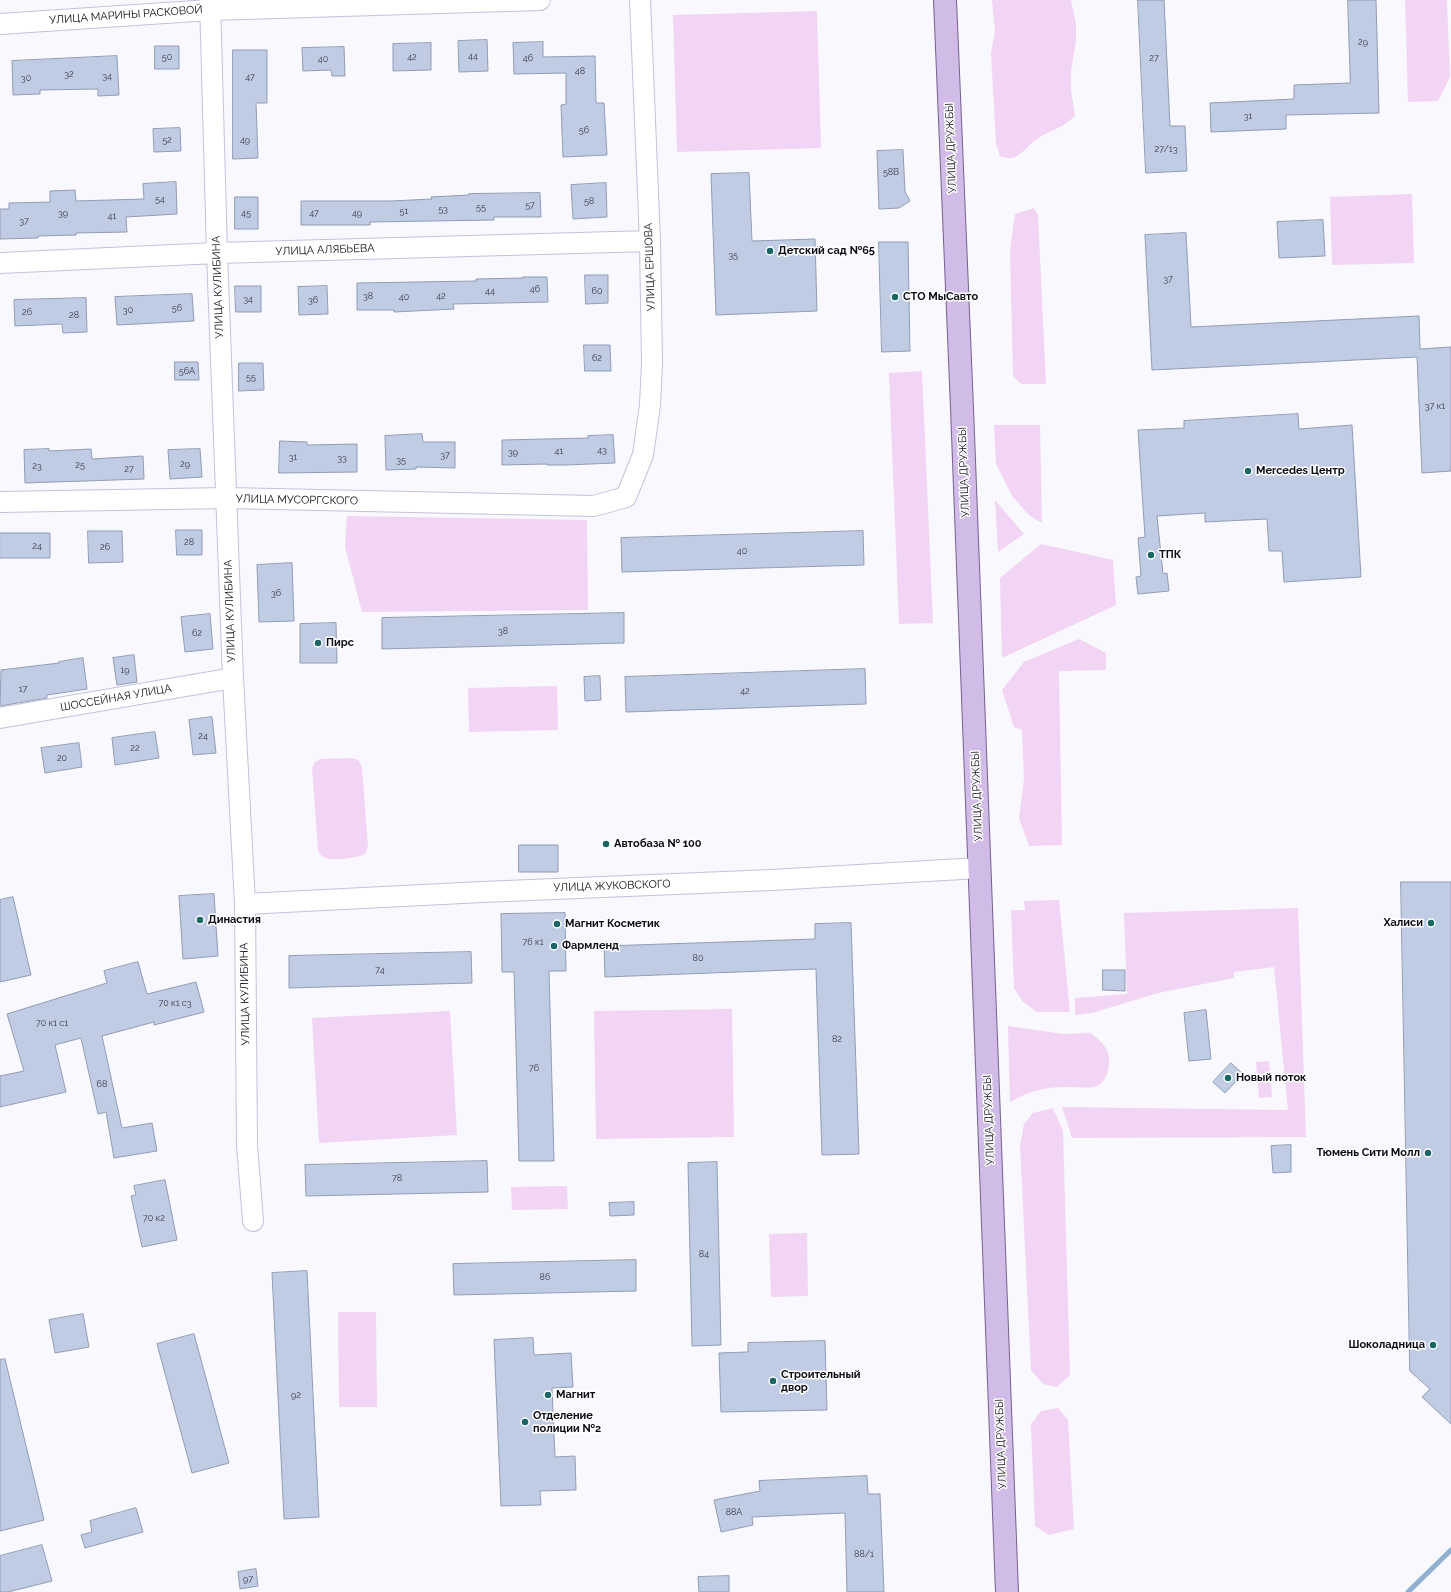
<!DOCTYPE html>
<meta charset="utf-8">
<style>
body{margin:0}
canvas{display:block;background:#f8f8fe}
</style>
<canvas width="1451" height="1592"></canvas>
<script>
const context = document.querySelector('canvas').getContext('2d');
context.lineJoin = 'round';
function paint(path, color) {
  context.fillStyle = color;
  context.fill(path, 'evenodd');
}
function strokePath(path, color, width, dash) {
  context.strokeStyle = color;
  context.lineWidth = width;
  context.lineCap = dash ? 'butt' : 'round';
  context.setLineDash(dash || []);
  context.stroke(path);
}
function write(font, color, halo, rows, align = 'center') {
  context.font = font + ' Raleway,sans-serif';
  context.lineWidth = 3;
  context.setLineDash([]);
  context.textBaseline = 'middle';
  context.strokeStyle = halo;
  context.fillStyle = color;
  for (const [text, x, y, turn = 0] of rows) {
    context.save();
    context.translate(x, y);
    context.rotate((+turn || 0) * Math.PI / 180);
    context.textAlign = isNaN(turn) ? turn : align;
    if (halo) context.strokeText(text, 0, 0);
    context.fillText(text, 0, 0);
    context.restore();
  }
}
const green = new Path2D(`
 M992 0H1071L1076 24V41L1071 71V90L1075 116C1063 128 1050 130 1037 139 1029 144 1024 153 1015 157 1009 159 1005 158 1000 156L996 144 991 53 995 31Z
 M1405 0H1447L1450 77 1438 101 1408 102Z
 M817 11 821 148 677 152 673 15Z
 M1412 194 1414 263 1332 265 1330 197Z
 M1034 208 1038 215 1046 384H1021L1013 376 1010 250 1015 214Z
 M922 371 933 623 899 624 889 373Z
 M994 425H1040L1042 523 1030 516 1012 496 996 464Z
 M995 500 1024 534 998 552Z
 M347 516 587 520 588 610 362 612 345 547Z
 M1041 544 1113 560 1116 605 1002 658 1000 578Z
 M1079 639 1106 653V670L1059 671 1062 845 1029 846 1019 818 1024 779 1022 730 1014 727 1002 690 1024 662Z
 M557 686 558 730 469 732 468 688Z
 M352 758 358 760 362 767 368 847 365 854C356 858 332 862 324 857 321 856 319 853 318 850L312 768 315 762 321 759Z
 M1059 900 1070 1012H1037L1023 1002 1014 988 1011 910H1025L1024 901Z
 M1298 908 1306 1137 1072 1138 1062 1107 1288 1110 1274 967 1234 972V978L1158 993 1092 1013 1075 1015V998L1127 994 1124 913Z
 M732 1009 734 1137 596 1139 594 1011Z
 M450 1011 457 1135 319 1143 312 1018Z
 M1008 1026 1063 1034 1090 1033C1096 1037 1103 1042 1107 1050 1112 1061 1108 1084 1094 1087 1086 1089 1075 1086 1066 1087 1045 1087 1029 1091 1010 1102Z
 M1269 1061 1272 1097 1259 1098 1256 1062Z
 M1053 1108 1063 1131 1070 1375 1057 1387 1043 1384 1031 1370 1020 1146 1024 1124 1033 1113Z
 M567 1186 568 1209 512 1210 511 1187Z
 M807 1233 808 1296 771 1297 769 1234Z
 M338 1312H376L377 1407H339Z
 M1058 1408 1068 1420 1074 1529 1049 1535 1035 1526 1031 1424 1041 1411Z`);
const stream = new Path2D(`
 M1408 1592 1451 1550`);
const building = new Path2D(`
 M1138 0H1164L1170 126H1185L1187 171 1146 173Z
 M1348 0H1376L1379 113 1286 115V129L1211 132 1210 103 1294 99V85L1350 83Z
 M487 40 488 71 459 72 458 41Z
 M543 42V57L595 56 596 103H604L607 155 563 157 561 105 566 104V73L514 74 513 43Z
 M431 43V70L393 71V44Z
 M155 46H179V69H155Z
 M344 47 345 76H332L331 70 303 71 302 48Z
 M233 50H267V103H256L258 158 233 159Z
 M117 56 119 95 98 96V89L40 90V94L13 95 12 61Z
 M180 128 181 151 154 152 153 129Z
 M903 150 905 192 910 201 899 208 879 209 877 151Z
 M749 173 752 241 815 239 817 311 716 315 711 174Z
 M176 182 177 214 126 217 127 232 76 233V235L38 236V238L0 239V209H9V203L50 202V191L75 190 76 201 144 199 143 184Z
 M606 183 607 217 573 219 571 185Z
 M540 193 541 217H494V220L370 222V225H301V201H391L432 199 431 197 469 195V194Z
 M235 197H258V229H235Z
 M1323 220 1325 256 1279 258 1277 222Z
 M1186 233 1191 327 1419 316 1420 349 1451 347V471L1422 473 1417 357 1152 370 1145 235Z
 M879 242H908L910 351 882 352Z
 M585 275H608V303L586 304Z
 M523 277H547L548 302 453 304 454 309 394 312V310H357V283L476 281V279L523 278Z
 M235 286H261V312H236Z
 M327 286 328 314 299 315 298 287Z
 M192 294 194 321 117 325 115 297Z
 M86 298 87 332 63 333 62 324 15 326 14 300Z
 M584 345H610L611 371H585Z
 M175 362H198L199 380H175Z
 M239 363H263L264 390 239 391Z
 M1298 414 1299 429 1352 425 1361 577 1284 582 1282 551H1269L1267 519 1205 522V513L1157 516 1163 574 1167 573 1169 591 1138 594 1136 577 1141 576 1138 538 1145 537 1138 430 1184 428V421Z
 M422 434 423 442H455V468L416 467V469L386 470 385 436Z
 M613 435 615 463 566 465H547V464L502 465V440L589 438 588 436Z
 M280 441 307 442V445L357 444V472L279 473Z
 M49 449V451L91 449 92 459 143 456 144 479 25 483 24 450Z
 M200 449 202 477 170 479 168 450Z
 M176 530H202V555H177Z
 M88 531H122L123 562 89 563Z
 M863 531 864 565 622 572 621 538Z
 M0 533H50V558H0Z
 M292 563 294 621 259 622 257 565Z
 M624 613V643L382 649V618Z
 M210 614 213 649 185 652 181 617Z
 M336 623 337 663H300V624Z
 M134 655 137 682 117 685 113 658Z
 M83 658 87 689 47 695V698L0 706 1 670 59 663V662Z
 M865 669 866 704 626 712 625 677Z
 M600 676 601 700 585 701 584 677Z
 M212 717 216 753 193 755 189 720Z
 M155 732 159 758 115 765 112 738Z
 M79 743 82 767 45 773 41 748Z
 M519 845H558V872H519Z
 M1401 882H1451V1424L1422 1397 1430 1389 1410 1371Z
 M214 894 218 956 183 959 179 896Z
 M13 897 31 975 0 982V900Z
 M565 913 566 971H549L554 1161H519L514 972H502L501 914Z
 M851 923 859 1154 822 1155 816 969 605 977 604 946 815 939V924Z
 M471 952 472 983 289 988V956Z
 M138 962 147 994 196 982 204 1012 154 1025V1022L102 1036 122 1128 152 1123 157 1151 114 1158 106 1112 98 1114 81 1038 55 1045 66 1092 0 1107V1076L24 1071 7 1014 107 983 104 971Z
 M1103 970H1125V991L1103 990Z
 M1206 1010 1211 1059 1189 1061 1184 1013Z
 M1231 1063 1243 1074 1225 1093 1213 1082Z
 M1291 1145V1172L1273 1173 1271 1146Z
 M487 1161 488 1192 306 1196 305 1165Z
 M717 1162 721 1345 692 1346 688 1163Z
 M165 1180 177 1240 142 1247 131 1196 136 1195 134 1186Z
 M634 1202V1215L610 1216 609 1203Z
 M636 1260V1291L454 1295 453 1264Z
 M307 1271 319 1517 284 1519 272 1273Z
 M83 1314 89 1347 55 1353 49 1320Z
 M194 1334 229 1463 192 1473 157 1344Z
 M533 1338 534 1355 571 1353 573 1387 552 1388 555 1457 575 1456 576 1490 540 1491 541 1505 501 1506 494 1340Z
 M825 1341 827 1410 721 1412 719 1353 748 1352V1343Z
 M5 1359 44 1520 0 1531V1360Z
 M867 1476 868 1494H880L884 1592H847L845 1513 752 1517 753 1525 721 1532 714 1500 760 1491 759 1481Z
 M136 1508 143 1532 85 1548 81 1535 92 1532 90 1521Z
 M42 1545 52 1581 8 1592H0V1556Z
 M256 1569 258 1586 240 1589 238 1572Z
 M729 1576V1592H699L698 1577Z`);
const street = new Path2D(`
 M210 0 217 253 233 678 245 904 247 1145 253 1221
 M0 24 210 10 540 0
 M0 263 217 253 650 241
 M0 502 227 498 594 506 626 497 643 455 650 405 652 363 650 241 640 0
 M0 718 233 678
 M245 904 482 892 772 880 979 868`);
const primary = new Path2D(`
 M945 0 962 408 1007 1592`);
const markers = [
 [770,251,4,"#196664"],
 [895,297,4,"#196664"],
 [1248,471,4,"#196664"],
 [1151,555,4,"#196664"],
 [318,643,4,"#196664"],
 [606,844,4,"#196664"],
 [200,920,4,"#196664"],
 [1431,923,4,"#196664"],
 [557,924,4,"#196664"],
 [554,946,4,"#196664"],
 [1228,1078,4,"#196664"],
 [1428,1153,4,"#196664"],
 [1433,1345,4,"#196664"],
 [773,1381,4,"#196664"],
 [548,1395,4,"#196664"],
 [525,1422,4,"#196664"]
];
const numberNames = [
 ["29",1363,42],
 ["44",473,56],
 ["50",167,57],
 ["42",412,57],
 ["46",528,58],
 ["27",1154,58],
 ["40",323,59],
 ["48",580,71],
 ["32",69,74],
 ["34",107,76],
 ["47",250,77],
 ["30",26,78],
 ["31",1248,116],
 ["56",584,130],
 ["52",167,140],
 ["49",245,140],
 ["27/13",1166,149],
 ["58В",891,172],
 ["54",160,199],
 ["58",589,201],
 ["57",530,205],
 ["55",481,207],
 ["53",443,209],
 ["51",404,211],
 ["39",63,213],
 ["45",246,213],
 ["47",314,213],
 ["49",357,213],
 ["41",112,216],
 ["37",24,221],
 ["35",733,255],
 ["37",1168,279],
 ["46",535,289],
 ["44",490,291],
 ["60",597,291],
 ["38",368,296],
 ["42",441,296],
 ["40",404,297],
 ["34",248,299],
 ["36",313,300],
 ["56",177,308],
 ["30",128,310],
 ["26",27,312],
 ["28",74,315],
 ["62",597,358],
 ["56А",187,371],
 ["55",251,377],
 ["37 к1",1435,406],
 ["43",602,450],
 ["41",559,451],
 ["39",513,452],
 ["37",445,455],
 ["31",293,457],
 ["33",342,458],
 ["35",401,460],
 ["29",185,464],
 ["25",80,465],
 ["23",37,466],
 ["27",129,469],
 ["28",189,542],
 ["24",37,546],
 ["26",105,547],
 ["40",742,551],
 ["36",276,593],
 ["38",503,631],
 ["62",197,633],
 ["19",125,670],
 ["17",23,689],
 ["42",745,691],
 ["24",203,736],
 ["22",135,748],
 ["20",62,758],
 ["76 к1",533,942],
 ["80",698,958],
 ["74",380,970],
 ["70 к1 с3",175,1003],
 ["70 к1 с1",52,1023],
 ["82",837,1039],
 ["76",534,1068],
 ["68",102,1084],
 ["78",397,1178],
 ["70 к2",154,1218],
 ["84",704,1254],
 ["86",545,1277],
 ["92",296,1395],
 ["88А",734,1512],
 ["88/1",864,1554],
 ["97",248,1579]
];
const streetNames = [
 ["УЛИЦА МАРИНЫ РАСКОВОЙ",126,15,-4],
 ["УЛИЦА ДРУЖБЫ",951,148,-92],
 ["УЛИЦА АЛЯБЬЕВА",325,250,-2],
 ["УЛИЦА ЕРШОВА",650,267,-92],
 ["УЛИЦА КУЛИБИНА",218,287,-92],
 ["УЛИЦА ДРУЖБЫ",964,472,-92],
 ["УЛИЦА МУСОРГСКОГО",297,500,1],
 ["УЛИЦА КУЛИБИНА",230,611,-92],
 ["ШОССЕЙНАЯ УЛИЦА",116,698,-10],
 ["УЛИЦА ДРУЖБЫ",977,796,-92],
 ["УЛИЦА ЖУКОВСКОГО",612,886,-2],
 ["УЛИЦА КУЛИБИНА",245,994,-91],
 ["УЛИЦА ДРУЖБЫ",989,1120,-92],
 ["УЛИЦА ДРУЖБЫ",1001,1444,-92]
];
const poiNames = [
 ["Детский сад №65",778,251],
 ["СТО МыСавто",903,297],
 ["Mercedes Центр",1256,471],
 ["ТПК",1159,555],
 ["Пирс",326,643],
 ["Автобаза № 100",614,844],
 ["Династия",208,920],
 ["Халиси",1423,923,"right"],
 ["Магнит Косметик",565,924],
 ["Фармленд",562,946],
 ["Новый поток",1236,1078],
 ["Тюмень Сити Молл",1420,1153,"right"],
 ["Шоколадница",1425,1345,"right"],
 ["Строительный",781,1375],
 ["двор",781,1388],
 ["Магнит",556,1395],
 ["Отделение",533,1416],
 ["полиции №2",533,1429]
];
paint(green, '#f2d5f5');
strokePath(stream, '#8fb0d1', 5);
paint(building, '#c0cbe4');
strokePath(building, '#929cb4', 1);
strokePath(street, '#c2c2dd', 22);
strokePath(primary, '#766192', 24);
strokePath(street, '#fff', 20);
strokePath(primary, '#d0bce6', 22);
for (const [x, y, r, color] of markers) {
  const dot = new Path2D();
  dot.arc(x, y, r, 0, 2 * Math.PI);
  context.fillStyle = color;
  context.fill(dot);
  strokePath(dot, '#fff', 1.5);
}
write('9px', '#383b48', null, numberNames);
write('11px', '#0b0b14', '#fff', streetNames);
write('bold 11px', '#0b0b14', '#fff', poiNames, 'left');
</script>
